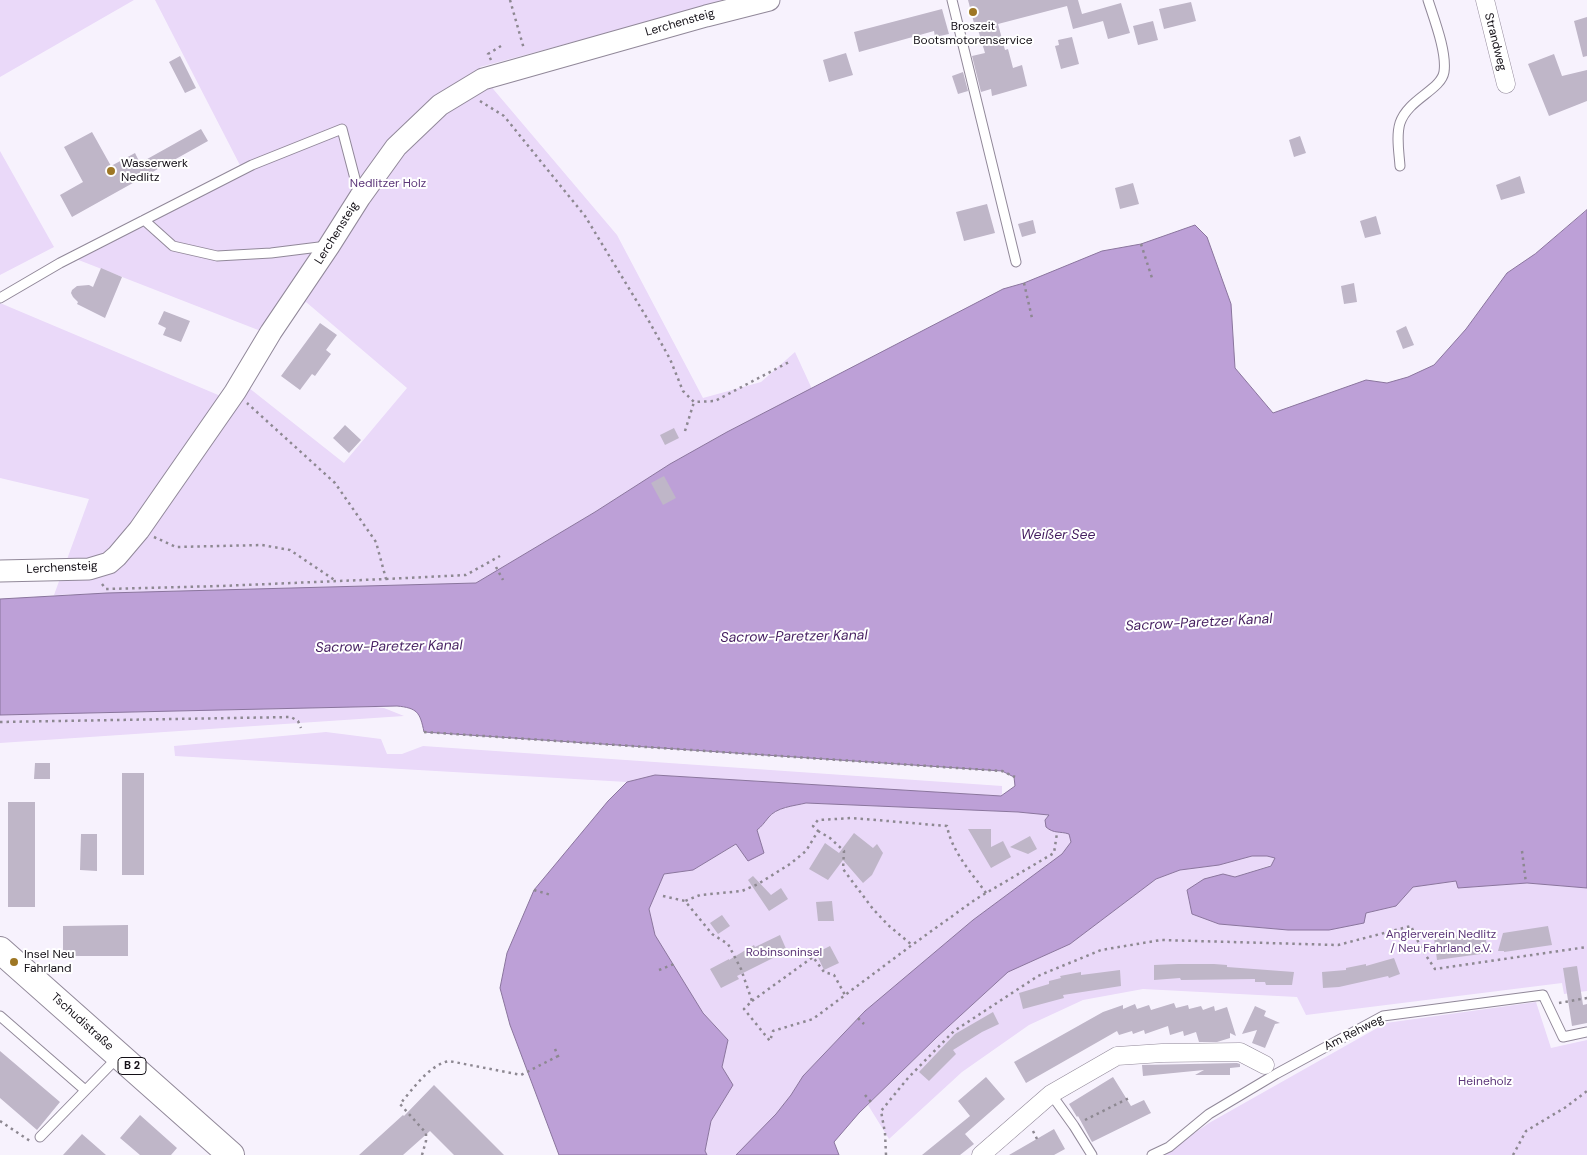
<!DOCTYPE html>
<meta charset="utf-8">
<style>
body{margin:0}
canvas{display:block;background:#f7f2fd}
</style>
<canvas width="1587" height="1155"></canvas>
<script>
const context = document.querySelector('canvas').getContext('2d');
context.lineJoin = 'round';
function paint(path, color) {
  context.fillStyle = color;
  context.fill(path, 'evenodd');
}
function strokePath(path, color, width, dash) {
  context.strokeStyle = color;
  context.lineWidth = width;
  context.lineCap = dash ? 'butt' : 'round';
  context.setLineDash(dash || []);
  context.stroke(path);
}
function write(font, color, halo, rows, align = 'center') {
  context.font = font + ' "DM Sans",sans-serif';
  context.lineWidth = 4;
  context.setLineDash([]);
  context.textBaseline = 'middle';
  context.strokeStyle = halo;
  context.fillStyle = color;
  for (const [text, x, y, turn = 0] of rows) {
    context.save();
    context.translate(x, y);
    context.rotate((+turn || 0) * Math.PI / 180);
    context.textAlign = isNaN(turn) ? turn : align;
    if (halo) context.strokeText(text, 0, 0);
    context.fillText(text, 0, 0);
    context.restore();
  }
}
const green = new Path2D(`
 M0 0H134L0 77Z
 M155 0H740L704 7 480 67 494 90 617 235 703 398 761 382 795 352 812 389 727 432 670 464 595 512 476 583 54 595 89 499 0 478V303L223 397 244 384 344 463 407 388 306 302 271 335 76 259 244 173Z
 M0 151 54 247 0 275Z
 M368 706 384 708 404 716 0 743V715Z
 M326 732 381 739 387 754H402L423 746 1002 786V796L655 775 627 782 175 756 174 746Z
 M806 803 1038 813 1049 815 1046 827C1054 834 1060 832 1069 834L1071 842 1062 854 973 920 865 1011 803 1076 791 1095 776 1114 736 1155H707L705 1151 711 1121 733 1085 722 1067 728 1040 703 1013 655 935 649 909 664 874 693 870 737 844 748 861 764 853 757 830C762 826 764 823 768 818 776 807 794 806 806 803Z
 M1252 856H1267L1276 858 1271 865 1235 877 1223 874 1187 890 1192 914 1219 924 1288 930H1329L1366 913 1396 906 1413 887 1456 881 1458 888 1526 883 1587 888V991L1564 994 1562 983 1306 1015 1297 997 1143 989 1083 1000 1029 1025 962 1072 889 1139 868 1105 937 1037 1008 972 1070 944 1156 879 1180 870 1219 865Z
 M1536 1002 1551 1048 1587 1040V1155H1163L1209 1123 1386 1023Z`);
const water = new Path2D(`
 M1587 210V888L1527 883 1458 888 1456 881 1413 887 1396 906 1366 913 1364 923 1329 930H1288L1219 924 1192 914 1187 890 1204 879 1223 874 1235 877 1271 866 1275 858 1267 856H1252L1219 865 1180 870 1156 879 1070 944 1008 972 937 1037 859 1113 834 1142 839 1155H736L776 1114 791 1095 803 1076 865 1011 973 920 1062 854 1071 842 1069 834C1060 831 1054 834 1046 827L1045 820 1049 815 1018 812 806 803C794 806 776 807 768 818 764 823 762 826 757 830L764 853 748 861 736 844 693 870 664 874 649 909 655 935 703 1013 728 1040 722 1067 733 1085 711 1121 705 1151 707 1155H559L510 1025 500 988 507 953 534 890 608 801 627 782 655 775 1001 796 1015 786 1014 777 1002 771 424 732C420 712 417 708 397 706L0 715V599L107 593 476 583 595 512 670 464 727 432 1003 289 1024 283 1102 251 1141 244 1195 225 1207 237 1231 304 1235 368 1273 413 1366 380 1387 383 1408 377 1434 365 1466 329 1507 273 1535 254Z`);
const building = new Path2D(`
 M968 0H1078L1082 14 1121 3 1130 33 1108 39 1103 21 1073 29 1067 6 998 24 1005 50 1008 49 1013 68 1022 65 1027 86 992 96 991 89 981 92 972 56 985 53 976 23H974Z
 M1191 2 1196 21 1164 29 1159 9Z
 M942 9 949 34 935 37 934 31 859 52 854 32Z
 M1587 17V56L1583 57 1574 21Z
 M1153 21 1158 40 1138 45 1133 26Z
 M1072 37 1079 64 1061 69 1055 46 1059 45 1058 40Z
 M846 53 853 75 829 82 823 60Z
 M1554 54 1562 76 1587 70V101L1549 116 1528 64Z
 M180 56 196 88 185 93 169 62Z
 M963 72 968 91 958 94 952 76Z
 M201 129 208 141 72 217 60 195 83 182 64 147 92 132 111 166 135 153 140 163Z
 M1300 136 1306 153 1294 157 1289 140Z
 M1520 176 1525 193 1501 200 1496 185Z
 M1133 183 1139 204 1120 209 1115 188Z
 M987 204 995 233 964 241 956 212Z
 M1376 216 1381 234 1365 238 1360 221Z
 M1033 220 1036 233 1022 237 1018 224Z
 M101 268 122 277 105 318 77 304 78 302 73 297 71 293 72 290 77 286 89 285 93 287Z
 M1354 283 1357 302 1344 304 1341 286Z
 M164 311 190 321 181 342 163 335 166 328 158 324Z
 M320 323 337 335 326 350 331 354 315 376 312 374 300 390 281 376Z
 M1406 326 1414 345 1403 349 1396 331Z
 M345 425 361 440 349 453 333 438Z
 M674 428 679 438 665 445 660 435Z
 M664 476 676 498 663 505 651 483Z
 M35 763H50V779H34Z
 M122 773H144V875H122Z
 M8 802H35V907H8Z
 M968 829H991V847L1003 841 1011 857 991 868Z
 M854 833 873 848 877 844 883 853 872 875 863 883 843 860 828 880 809 869 825 843 839 853Z
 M81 834H97V871L80 870Z
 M1030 836 1037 849 1028 854 1010 847Z
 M753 876 771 895 781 888 788 899 769 911 748 880Z
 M832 901 834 921H818L816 902Z
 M722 915 730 926 718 934 710 923Z
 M128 925V956H63V926Z
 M1548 926 1552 945 1504 952V951H1498L1503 933Z
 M1485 933 1488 953 1437 960 1434 938 1461 935V937Z
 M780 935 787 951 737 976 739 979 721 988 710 969 729 959V960L754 945 755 947Z
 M830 946 839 963 824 970 816 953Z
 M1394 958 1400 974 1389 978 1388 976 1339 987 1323 988 1322 972 1346 970V968L1366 964V966Z
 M1178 964H1214L1227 965V967L1294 972 1292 985H1266L1265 982H1255V979L1181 980 1180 978 1154 980V965Z
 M1577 966 1583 1005 1587 1004V1023L1572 1026 1563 968Z
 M1120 970 1121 986 1063 995 1064 998 1023 1009 1019 993 1049 984V981L1061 978 1060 976 1081 972V975Z
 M1174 1003 1176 1008 1188 1005 1189 1009 1201 1006 1203 1010 1214 1006 1215 1011 1227 1007 1236 1036 1230 1033V1038L1217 1042H1199L1196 1032 1184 1036 1183 1031 1170 1035 1168 1026 1145 1034 1144 1030 1133 1034 1132 1031 1119 1035 1117 1031 1026 1083 1014 1062 1103 1012 1123 1005V1009L1135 1004 1137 1009 1149 1005 1151 1010Z
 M1255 1006 1266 1011 1264 1016 1280 1023 1275 1024 1265 1048 1252 1043 1257 1030 1242 1034Z
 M993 1012 999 1024 982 1032 953 1050 956 1054 929 1081 919 1072 955 1034Z
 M0 1051 60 1102 37 1130 0 1098Z
 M1237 1063 1240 1064V1067L1230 1068V1075H1195L1204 1070 1143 1076 1142 1065Z
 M986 1077 1005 1099 965 1134 974 1144 960 1155H922L970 1116 958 1101Z
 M1113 1077 1131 1106 1144 1100 1151 1113 1092 1142 1078 1116 1077 1117 1069 1104Z
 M434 1085 504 1155H454L430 1131 403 1155H359L403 1115 404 1116Z
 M140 1115 177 1148 171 1155H140L120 1138Z
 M1054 1129 1065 1149 1054 1155H1009Z
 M82 1134 106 1155H63Z`);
const path = new Path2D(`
 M510 0 524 49
 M491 60 488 54 501 46
 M480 101 504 116 585 216 650 323 670 359 683 391 694 402 715 401 789 362
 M1141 244 1152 278
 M1024 283 1032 318
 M685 431 694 402
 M154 537 176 547 262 545 290 550 336 581
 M496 567 503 580
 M386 579 466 575 500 556
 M102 584 106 589 221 586 386 579 376 542 335 483 247 403
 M0 722 291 717 298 721 301 728
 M424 732 1002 771 1015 777
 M818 831 830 838 844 851 843 869 873 909 888 925 912 945
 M1522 851 1526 883
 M534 890 551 895
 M986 893C971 872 952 852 947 826L852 818 818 820 813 826 818 831 806 851 790 864 758 884 742 891 700 895 685 901 712 934 728 944 741 969 752 1001 744 1009 770 1041 773 1031 813 1019 912 945 976 899 1054 853 1057 833
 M663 896 685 901
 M659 970 674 964
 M752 1001 813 957 824 972 834 975 845 995
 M1559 1003 1587 998
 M858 1018 864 1024
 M555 1049 560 1061
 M865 1095 871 1102
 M1085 1120 1129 1098
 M0 1121 30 1141
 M1033 1131 1037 1139
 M422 1155 426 1141V1133L400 1104C413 1089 429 1065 449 1061L521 1075 558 1056
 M886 1155 885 1133 881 1111 908 1078 954 1031 1038 976 1101 950 1161 940 1338 945 1411 926 1421 948 1435 969 1587 947
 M1513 1155 1526 1131 1566 1107 1587 1091`);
const service = new Path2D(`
 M952 0 1016 262
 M1400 166C1399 152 1396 136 1400 123 1408 99 1441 90 1444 72 1447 52 1434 19 1428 0
 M144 220 173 246 217 256 271 253 327 246
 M0 298 60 263 252 165 342 129 359 194
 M0 1016 85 1090
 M1051 1094 1074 1126 1092 1155
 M40 1137 118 1057
 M1152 1155 1169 1147 1209 1114 1276 1074 1383 1016 1543 995 1563 1037 1587 1032`);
const minor = new Path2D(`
 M1485 0 1506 84
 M981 1155 1051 1094 1117 1056 1162 1053 1240 1052 1265 1065`);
const tertiary = new Path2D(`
 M0 571 89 569 109 563 117 556 139 530 235 392 271 332 329 246 360 197 396 147 440 105 483 79 706 16 769 0`);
const primary = new Path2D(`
 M0 950 231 1155`);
const markers = [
 [973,12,5,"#9e7724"],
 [111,171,5,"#9e7724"],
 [14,962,5,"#9e7724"]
];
const shields = [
 [132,1066,28]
];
const shieldNames = [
 ["B 2",132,1066]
];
const streetNames = [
 ["Lerchensteig",680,23,-16],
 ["Strandweg",1495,42,76],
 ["Lerchensteig",337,233,-58],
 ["Lerchensteig",62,568,-3],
 ["Tschudistraße",82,1022,42],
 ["Am Rehweg",1354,1033,-27]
];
const poiNames = [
 ["Broszeit",973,27,"center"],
 ["Bootsmotorenservice",973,41,"center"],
 ["Wasserwerk",121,164],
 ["Nedlitz",121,178],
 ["Insel Neu",24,955],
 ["Fahrland",24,969]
];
const parkNames = [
 ["Nedlitzer Holz",388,184],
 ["Anglerverein Nedlitz",1441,935],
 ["/ Neu Fahrland e.V.",1441,949],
 ["Robinsoninsel",784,953],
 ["Heineholz",1485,1082]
];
const waterNames = [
 ["Weißer See",1058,535],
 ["Sacrow-Paretzer Kanal",1199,623,-3],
 ["Sacrow-Paretzer Kanal",794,637,-1],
 ["Sacrow-Paretzer Kanal",389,647,-1]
];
paint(green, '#ead9f9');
paint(water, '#bda0d7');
strokePath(water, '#8a759d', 1);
paint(building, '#bfb6c8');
strokePath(service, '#918899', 11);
strokePath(minor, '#918899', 19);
strokePath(tertiary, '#918899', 23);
strokePath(primary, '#918899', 28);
strokePath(path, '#8d8891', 2.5, [2.5, 4]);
strokePath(service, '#fff', 9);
strokePath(minor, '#fff', 18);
strokePath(tertiary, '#fff', 21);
strokePath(primary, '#fff', 26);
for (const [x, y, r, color] of markers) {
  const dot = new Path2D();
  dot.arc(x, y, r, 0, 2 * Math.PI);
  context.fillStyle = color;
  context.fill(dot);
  strokePath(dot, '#fff', 2);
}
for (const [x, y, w] of shields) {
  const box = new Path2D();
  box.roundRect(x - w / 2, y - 8.5, w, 17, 4);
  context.fillStyle = '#fff';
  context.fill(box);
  strokePath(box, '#141017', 1);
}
write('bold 11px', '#141017', null, shieldNames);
write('12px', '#141017', '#fff', streetNames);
write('12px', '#141017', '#fff', poiNames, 'left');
write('12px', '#5c3679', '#fff', parkNames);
write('italic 14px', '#451e60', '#fff', waterNames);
</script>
